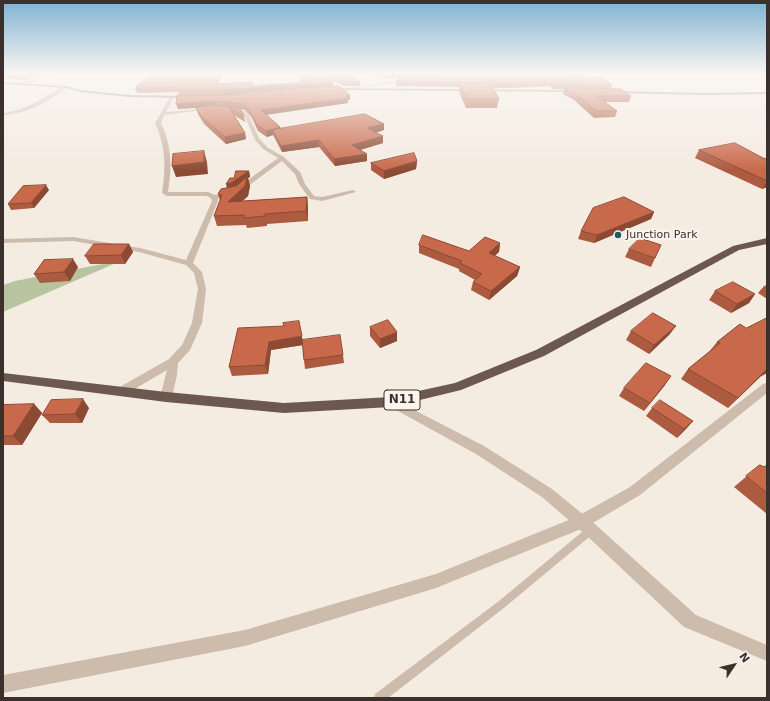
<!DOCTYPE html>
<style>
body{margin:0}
#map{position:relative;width:770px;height:701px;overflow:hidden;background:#f4ebe1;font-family:"DejaVu Sans",sans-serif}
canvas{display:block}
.frame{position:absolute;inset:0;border:4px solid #3b302b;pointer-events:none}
.north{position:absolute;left:714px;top:645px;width:40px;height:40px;-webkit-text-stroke:3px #fbf5ee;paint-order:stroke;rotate:55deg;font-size:11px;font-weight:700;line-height:16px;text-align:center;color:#3b302b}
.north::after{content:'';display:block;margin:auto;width:14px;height:18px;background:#3b302b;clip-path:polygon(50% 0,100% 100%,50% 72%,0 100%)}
</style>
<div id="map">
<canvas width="770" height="701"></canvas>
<div class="frame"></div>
<div class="north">N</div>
</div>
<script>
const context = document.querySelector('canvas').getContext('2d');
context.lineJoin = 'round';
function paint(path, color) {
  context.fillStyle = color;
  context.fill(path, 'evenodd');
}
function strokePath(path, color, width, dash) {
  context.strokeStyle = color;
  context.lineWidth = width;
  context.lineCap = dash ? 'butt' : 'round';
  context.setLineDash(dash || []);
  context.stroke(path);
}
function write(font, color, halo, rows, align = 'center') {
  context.font = font + ' "DejaVu Sans",sans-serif';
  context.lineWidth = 4;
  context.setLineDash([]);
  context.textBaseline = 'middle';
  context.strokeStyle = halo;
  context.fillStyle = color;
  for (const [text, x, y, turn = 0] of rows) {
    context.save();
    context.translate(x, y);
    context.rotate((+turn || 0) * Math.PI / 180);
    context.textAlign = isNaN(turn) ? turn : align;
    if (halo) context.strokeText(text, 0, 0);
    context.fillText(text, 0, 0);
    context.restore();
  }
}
const green = new Path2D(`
 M123 260 3 312V285L15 281Z`);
const service = new Path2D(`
 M591 526 594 527 595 530 594 533 505 607 388 698H374L375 694 499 601 588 527Z`);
const minor = new Path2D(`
 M51 73H57L33 82 20 84 18 83Z
 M368 73H373L389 83 386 84Z
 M436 73H441L447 76 444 77Z
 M64 86 68 87C50 101 26 114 3 115V113C26 111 44 97 64 86Z
 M172 96 174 97 166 112 210 108 212 109 164 115 161 123C172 146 172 167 168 192H208L215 195 233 191 278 158 263 149 255 140 245 117 241 113 228 111 230 109 245 111 249 115 259 138 267 147 284 157 300 172 305 184 314 196 322 197 353 190 356 192 322 201 310 199 299 184 295 174 282 161 237 194 218 198V201L193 263 202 272 206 289 202 323 190 350 178 363 177 375 172 397 170 400 166 401 162 400 160 397 167 370 126 394 122 395 118 394 117 391 118 388 169 359 182 345 192 323 198 289 194 273 186 265 139 252 73 241 3 243V239L73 237 140 248 186 260 212 201 211 198 207 196H167L162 193C166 168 166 147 155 123L170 97Z
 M391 398 484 446 552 489 596 525 696 615 767 645V661L684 627 586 535 542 497 476 454 387 405 385 402 387 399Z`);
const tertiary = new Path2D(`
 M408 79 409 81 345 90 343 89Z
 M767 383V393L640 495 586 527 436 588 245 646 3 693V675L245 630 436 574 576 517 630 487 763 384Z`);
const secondary = new Path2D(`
 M3 82 66 86 80 90 129 95 190 96 192 97 190 98 129 97 80 92 66 88 3 84Z
 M330 88 576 90 578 91 576 92 328 90Z
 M612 91 706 93 767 92V94L706 95 614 93Z`);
const trunk = new Path2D(`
 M767 238V244L739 250 544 356 461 390 391 407 284 413 166 402 3 381V373L166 392 284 403 391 397 455 383 536 350 733 246Z`);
const wall = new Path2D(`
 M3 73H44L24 80 3 78Z
 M168 73H223V75L217 84 253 86 302 82 300 81V76L317 74 315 73H347L360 82V86H345L331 80 333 82V86L240 93 350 95V100H348V103L266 115 281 128 384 124V130L375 133 383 143 360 150 367 161 335 166 319 147 282 152 273 135 267 137 258 131 252 118 245 110 240 109 244 116 245 122 234 115 245 133 246 139 226 144 204 124 198 114 196 108 178 109 179 94 178 92 137 93 135 88Z
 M376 73H438L437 75 398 80V77L385 79Z
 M444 73H562L567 75 587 78 612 85 611 89 631 96 629 102H605L617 111 615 117 594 118 574 100 563 94 564 89H554L549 86 511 88H492L499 99 497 108H466L459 92V87L396 86V81L447 74Z
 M699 150 763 158 767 159V187L762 189 695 158Z
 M417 161 416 169 384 179 371 170V163Z
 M249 171 250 177 248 178 250 186 248 196 242 201 307 197 308 207V221L267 224V226L247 228 246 225 217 226 214 216 220 201 218 194 227 187 234 178Z
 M49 190 34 208 11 210 8 204Z
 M654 212 651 219 594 243 578 239 581 231Z
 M500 243 499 252 494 256 520 267 517 276 489 300 471 290 473 282 475 280 459 271V269L419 253V245L469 251Z
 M129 244 133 252 125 264H90L85 256Z
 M629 249 655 258 651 267 625 257Z
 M78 267 70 281 40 283 34 274Z
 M767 285V299L758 293 764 286Z
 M715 291 755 294 749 303 731 313 709 300Z
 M740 324 760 377 728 408 681 379 688 369 709 352 717 342Z
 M370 327 397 341 380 348 370 336Z
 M238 328 302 340 343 355 344 363 305 369 304 360 303 345 271 350 268 374 232 376 229 367Z
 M631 331 670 334 649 354 626 340Z
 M665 385 644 411 619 396 624 388Z
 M34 404 42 413 22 445H3V405Z
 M89 408 82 423H50L42 415Z
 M652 408 693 421 677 438 646 416Z
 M760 465 764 467 767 465V514L734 487Z`);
const shadedWall = new Path2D(`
 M29 73H44L24 80 22 75Z
 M221 73H223V75L213 89 212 84Z
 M394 73H438L437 75 398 80V77L385 79V74Z
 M252 82 253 88 333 82V86L225 94 224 90 251 86Z
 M350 95V100H348V103L262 115 261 110Z
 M213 101 214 106 178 109 176 104Z
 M384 124V130L367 135V128Z
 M280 127 281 133 273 130V135L267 137 266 131Z
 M245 133 246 139 226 144 225 137Z
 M383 136V143L353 152 352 145Z
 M319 140V147L282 152 281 146Z
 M204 151 207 162 208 174 176 177 172 166Z
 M367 154V161L335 166 334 159Z
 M417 161 416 169 384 179V171Z
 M249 171 250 177 248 178 250 186 248 196 231 212 228 202V191L226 184Z
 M767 182V187L762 189Z
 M46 185 49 190 34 208 31 203Z
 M307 197 308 207V221L306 211Z
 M654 212 651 219 594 243 597 235Z
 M500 243 499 252 488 262 489 253Z
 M129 244 133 252 125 264 121 255Z
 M73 259 78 267 70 281 64 272Z
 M520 267 517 276 489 300 491 291Z
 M755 294 749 303 731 313 737 304Z
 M676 326 670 334 649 354 654 345Z
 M397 332V341L380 348V339Z
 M302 336 303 345 271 350 268 374 265 365 269 342Z
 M767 369V373L760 377 728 408Z
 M671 376 665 385 644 411 650 403Z
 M83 399 89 408 82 423 75 414Z
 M34 404 42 413 22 445 13 436Z
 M693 421 686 429 677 438 684 429Z`);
const building = new Path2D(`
 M3 73H29L22 75 3 74Z
 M168 73H221L212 84 252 82 251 86 306 82 300 76 323 73 333 82 224 90H177L178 87 135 88 152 74Z
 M323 73H347L360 82H345Z
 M383 73H394L385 74Z
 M400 73H420L398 76Z
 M456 73H562L567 75H583L587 78 601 77 612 85 555 84 550 81 512 83 396 81Z
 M460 83H490L499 99H467Z
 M339 86 350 95 346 96 348 98 261 110 280 127 266 131 257 125 251 113 244 104 213 101 176 104 177 95H224Z
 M564 88 621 89 631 96H596L617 111H596L576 94Z
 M212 105 229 107 245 133 225 137 202 117 196 108Z
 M229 107 240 108 244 116Z
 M365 114 384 124 367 128 383 136 352 145 367 154 334 159 319 140 281 146 273 130Z
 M735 143 763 158 767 159V181L699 150Z
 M204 151V162L172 166 173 154Z
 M414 153 417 161 384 171 371 163Z
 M236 171H249L231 183 226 184 230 178H234Z
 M247 177 245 186 228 202 307 197 306 211 265 214V216L244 218V215L214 216 222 195 218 194 221 189 236 186Z
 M46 185 31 203 8 204 23 186Z
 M624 197 654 212 597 235 581 231 593 208Z
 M423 235 469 251 485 237 500 243 489 253 520 267 491 291 473 282 482 274 460 263 462 261 419 245Z
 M640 238 661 245 655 258 629 249Z
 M94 244H129L121 255 85 256Z
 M73 259 64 272 34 274 44 260Z
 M733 282 755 294 737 304 715 291Z
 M653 313 676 326 654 345 631 331Z
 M767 318V369L738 398 688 369 720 343 717 342 740 324 746 328Z
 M388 320 397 332 380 339 370 327Z
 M299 321 302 336 269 342 265 365 229 367 238 328 284 326 283 323Z
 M340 335 343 355 304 360 302 340Z
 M646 363 671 376 650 403 624 388Z
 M83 399 75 414 42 415 51 400Z
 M660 400 693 421 684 429 652 408Z
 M34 404 13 436H3V405Z
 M760 465 764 467 767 465V493L746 476Z`);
const markers = [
 [618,235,4,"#1f5a5e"]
];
const farPoinames = [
 ["Junction Park",626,235]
];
const shields = [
 [402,400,36]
];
const shieldNames = [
 ["N11",402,400]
];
paint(green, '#b8c4a0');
paint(service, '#cdbbac');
paint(minor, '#cdbbac');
paint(tertiary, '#cdbbac');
paint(secondary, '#a18a7d');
paint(trunk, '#6c584f');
paint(wall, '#ac5a40');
paint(shadedWall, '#8c4a34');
paint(building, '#c8694b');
strokePath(building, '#8c4a34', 1);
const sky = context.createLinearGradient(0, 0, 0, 171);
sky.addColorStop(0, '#7eb2d2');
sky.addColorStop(0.43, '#faf6f2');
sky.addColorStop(1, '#faf6f200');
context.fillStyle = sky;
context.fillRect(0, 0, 770, 171);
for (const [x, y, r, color] of markers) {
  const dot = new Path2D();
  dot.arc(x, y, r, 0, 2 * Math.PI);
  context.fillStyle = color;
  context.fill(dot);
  strokePath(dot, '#fbf5ee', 1.5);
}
write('11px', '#3b302b', '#fbf5ee', farPoinames, 'left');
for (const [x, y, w] of shields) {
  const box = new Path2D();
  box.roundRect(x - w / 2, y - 10, w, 20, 3);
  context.fillStyle = '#fbf5ee';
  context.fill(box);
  strokePath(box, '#3b302b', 1);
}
write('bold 12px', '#3b302b', null, shieldNames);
</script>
